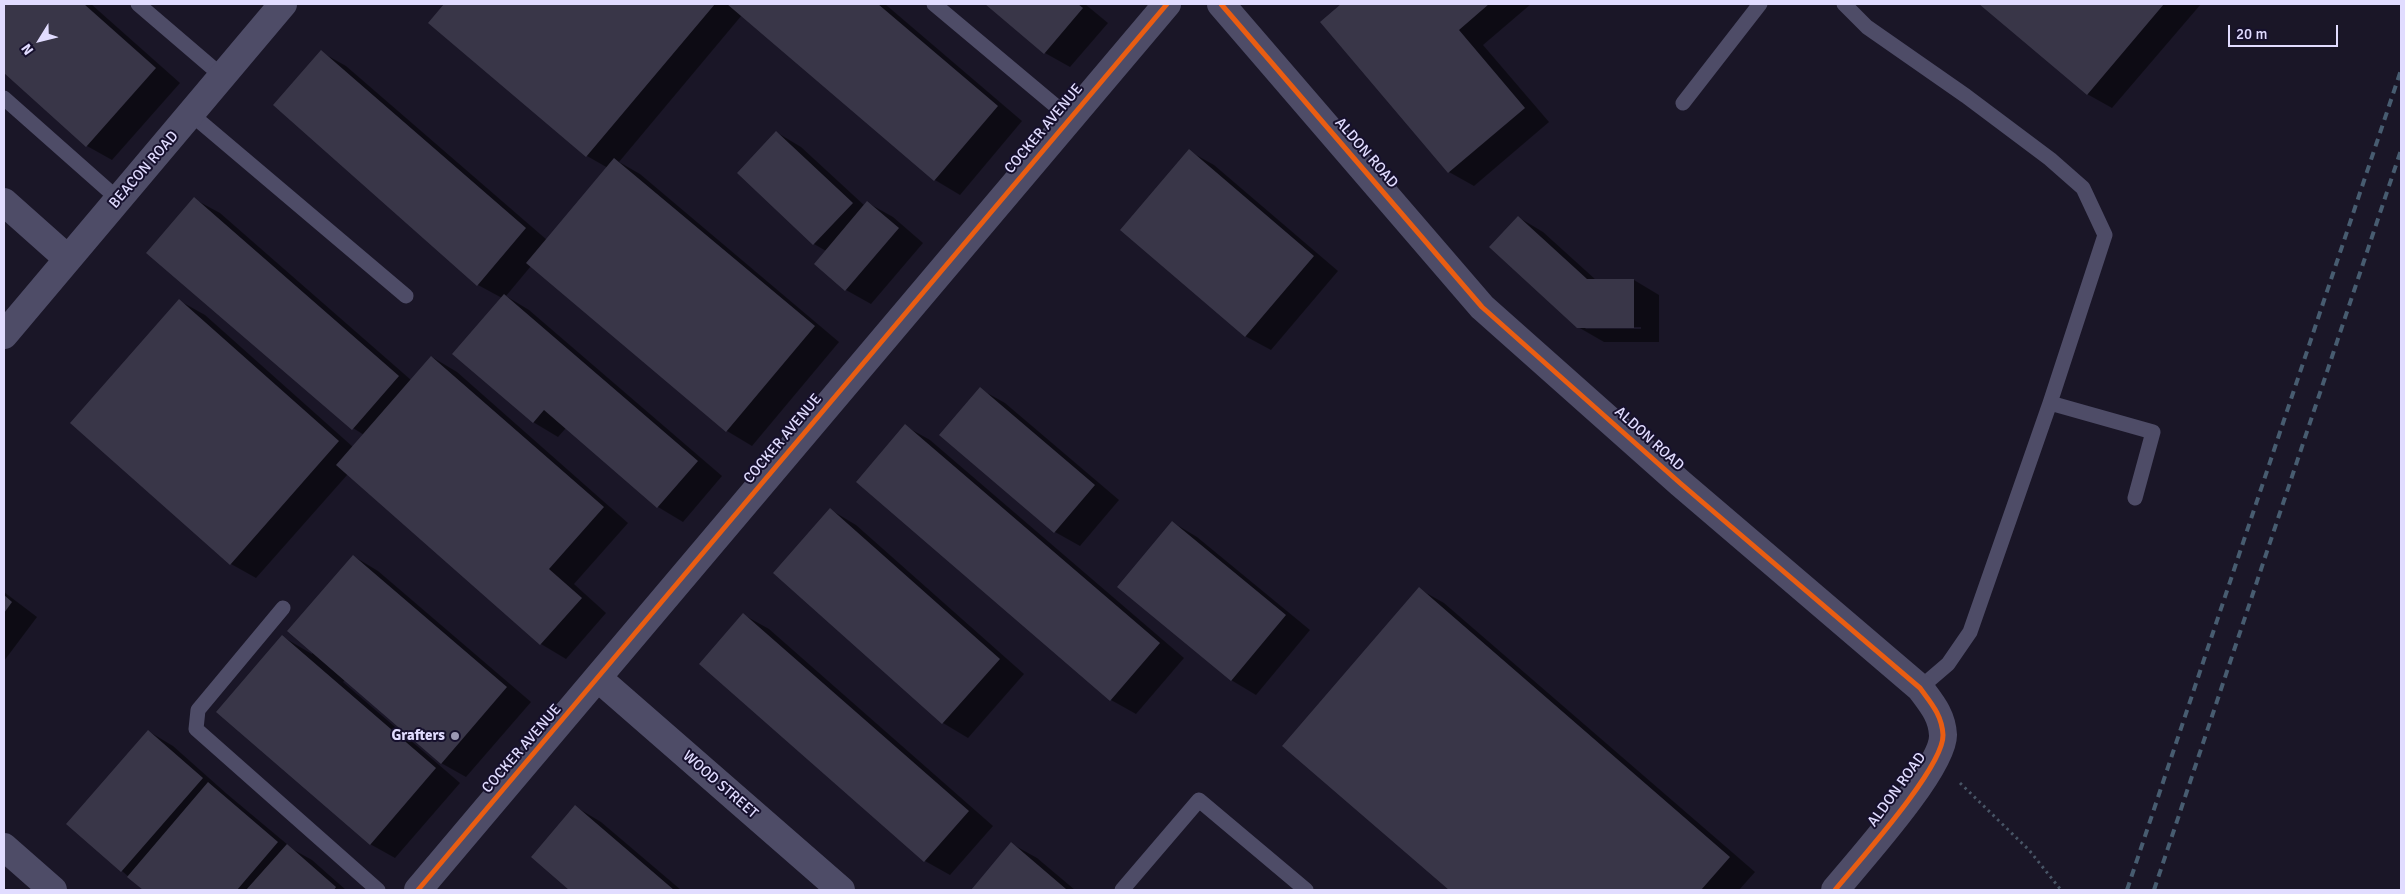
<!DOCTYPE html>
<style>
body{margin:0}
#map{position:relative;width:2405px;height:894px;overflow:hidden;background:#1a1627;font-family:Signika,sans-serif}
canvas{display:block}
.frame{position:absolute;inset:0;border:5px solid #e1dcff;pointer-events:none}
.north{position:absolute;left:15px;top:15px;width:50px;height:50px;-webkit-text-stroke:4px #16102d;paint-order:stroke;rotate:234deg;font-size:14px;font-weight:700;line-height:20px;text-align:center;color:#e1dcff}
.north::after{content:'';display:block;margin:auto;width:18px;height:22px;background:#e1dcff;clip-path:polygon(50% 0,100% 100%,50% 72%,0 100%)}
.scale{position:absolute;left:2228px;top:25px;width:110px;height:22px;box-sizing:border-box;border:2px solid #e1dcff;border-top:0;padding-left:6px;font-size:15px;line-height:18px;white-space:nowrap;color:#e1dcff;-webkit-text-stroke:4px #16102d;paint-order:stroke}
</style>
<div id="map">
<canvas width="2405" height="894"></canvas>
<div class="frame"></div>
<div class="north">N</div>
<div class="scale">20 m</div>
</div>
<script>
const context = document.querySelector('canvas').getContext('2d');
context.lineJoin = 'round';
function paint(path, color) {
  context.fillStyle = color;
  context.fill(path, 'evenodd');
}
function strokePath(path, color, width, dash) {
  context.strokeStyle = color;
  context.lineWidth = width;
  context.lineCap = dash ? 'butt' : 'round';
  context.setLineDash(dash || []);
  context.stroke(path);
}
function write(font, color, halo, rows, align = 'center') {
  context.font = font + ' Signika,sans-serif';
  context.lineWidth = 4;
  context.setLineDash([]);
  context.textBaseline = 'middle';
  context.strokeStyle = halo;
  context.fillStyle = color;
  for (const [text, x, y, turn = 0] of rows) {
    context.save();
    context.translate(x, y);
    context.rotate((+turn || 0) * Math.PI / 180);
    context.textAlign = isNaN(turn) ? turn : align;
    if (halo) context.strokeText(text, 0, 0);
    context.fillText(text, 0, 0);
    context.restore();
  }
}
const shadow = new Path2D(`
 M4 4H91L180 83 112 160 87 146 4 72Z
 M445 4H885L1022 121 960 195 935 180 742 15 619 162 640 174 839 342 752 446 727 431 531 266 506 296 529 310 722 476 683 522 658 507 566 428 558 437 533 422 502 298 478 285 275 105 321 52 346 66 547 240 608 168 587 156 429 23Z
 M987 4H1085L1108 23 1070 67 1045 53Z
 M1343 4H1531L1483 45 1549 122 1474 186 1449 172 1322 22Z
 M1981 4H2201L2112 108 2087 94Z
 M776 132 801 147 865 206 868 203 893 217 923 243 871 304 846 290 826 251 814 244Z
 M1189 151 1214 165 1338 271 1271 350 1245 336Z
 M194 199 220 213 411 380 432 357 457 372 628 523 574 584 606 613 566 659 541 644 348 474 256 578 231 564 180 301 205 315 353 447 364 435 353 428Z
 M1518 217 1543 232 1596 280H1634L1659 295V342H1604L1578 327ZM1584 327H1641V329H1586Z
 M980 389 1005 403 1119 500 1080 546 1055 532 940 435Z
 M905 426 930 440 1184 658 1136 714 1111 700Z
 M831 510 856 525 1024 674 968 738 943 723 775 572Z
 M1172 522 1197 537 1310 630 1256 695 1231 680Z
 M353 556 378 571 531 702 466 777 441 763 345 680 343 682 460 783 395 858 370 844 283 637 312 654Z
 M1419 589 1444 603 1755 872 1739 890H1451L1284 746Z
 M4 592 37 617 4 661Z
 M744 615 769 629 993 826 950 875 925 861Z
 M148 731 173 746 227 794 294 850 312 860 346 890H144L122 871Z
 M576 807 601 822 681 890H571L533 857Z
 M1012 844 1037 858 1075 890H972Z`);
const building = new Path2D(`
 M4 4H84L156 68 86 147 4 73Z
 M444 4H715L586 157 428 23Z
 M727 4H878L998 106 934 181Z
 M985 4H1078L1083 8 1044 54Z
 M1341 4H1489L1459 30 1525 108 1448 173 1320 22Z
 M1979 4H2164L2087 95Z
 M321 50 526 228 477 286 273 105Z
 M776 131 853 203 813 245 737 173Z
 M1189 149 1314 256 1245 337 1120 230Z
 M614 158 815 326 726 432 526 263Z
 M194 197 399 376 352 430 146 253Z
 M867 201 899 228 845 291 814 264Z
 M1518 216 1587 279H1634V328H1577L1489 247Z
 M504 294 698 461 657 508 544 410 533 423 452 354Z
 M179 299 339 441 230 565 70 423Z
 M431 356 604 507 549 569 582 598 540 645 336 465Z
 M980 387 1095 485 1054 533 939 435Z
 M905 424 1160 643 1110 701 856 482Z
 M830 508 1000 659 942 724 773 573Z
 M1172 521 1286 615 1231 681 1117 587Z
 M353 555 507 687 441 764 287 631Z
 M1419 587 1730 857 1701 890H1449L1282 746Z
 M4 595 12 602 4 613Z
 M743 613 969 811 924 862 699 664Z
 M282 635 436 768 370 845 216 712Z
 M148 730 203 778 121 872 66 824Z
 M208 782 278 842 237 890H143L127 877Z
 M575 805 674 890H569L531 857Z
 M1011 842 1066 889 1065 890H971Z
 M287 844 336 887 334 890H246Z`);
const path = new Path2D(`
 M1960 783 2029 850 2061 890`);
const lane = new Path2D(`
 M138 4 222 76
 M934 4 1070 118
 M1844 4 1867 27 1966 96 2050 159 2083 188 2105 235 2050 403 1970 632 1948 664 1920 688
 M4 98 118 199
 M1683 103 1760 4
 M191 114 406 296
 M2050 403 2153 432 2135 498
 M283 608 198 710 196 729 378 890
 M1122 890 1199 800 1306 890`);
const street = new Path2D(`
 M1221 4 1482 307 1680 483 1920 688C1931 703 1942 715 1943 735 1944 767 1858 862 1835 890
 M4 202 68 259
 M4 335 283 4
 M599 679 841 890
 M4 847 53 890
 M418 890 1167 4`);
const rail = new Path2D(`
 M2127 890 2401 70
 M2154 890 2401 150`);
const cycleway = new Path2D(`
 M1221 4 1482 307 1680 483 1920 688C1931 703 1942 715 1943 735 1944 767 1858 862 1835 890
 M418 890 1167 4`);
const markers = [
 [455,736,5,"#9b97b3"]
];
const streetNames = [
 ["COCKER AVENUE",1044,129,-50],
 ["ALDON ROAD",1366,153,49],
 ["BEACON ROAD",144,170,-49],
 ["COCKER AVENUE",783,439,-50],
 ["ALDON ROAD",1649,439,42],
 ["COCKER AVENUE",522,749,-49],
 ["WOOD STREET",720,785,41],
 ["ALDON ROAD",1897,790,-54]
];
const poiNames = [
 ["Grafters",445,736]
];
paint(shadow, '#0007');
paint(building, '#393648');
strokePath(path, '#485566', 3, [2.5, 4]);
strokePath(lane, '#4e4c67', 15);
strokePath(street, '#4e4c67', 28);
strokePath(rail, '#475c70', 4, [8, 6]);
strokePath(cycleway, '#e95d12', 5);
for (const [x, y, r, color] of markers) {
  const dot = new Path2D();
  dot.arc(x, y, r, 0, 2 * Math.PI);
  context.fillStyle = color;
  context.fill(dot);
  strokePath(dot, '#16102d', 2);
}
write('15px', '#e1dcff', '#16102d', streetNames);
write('bold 15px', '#e1dcff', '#16102d', poiNames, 'right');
</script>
